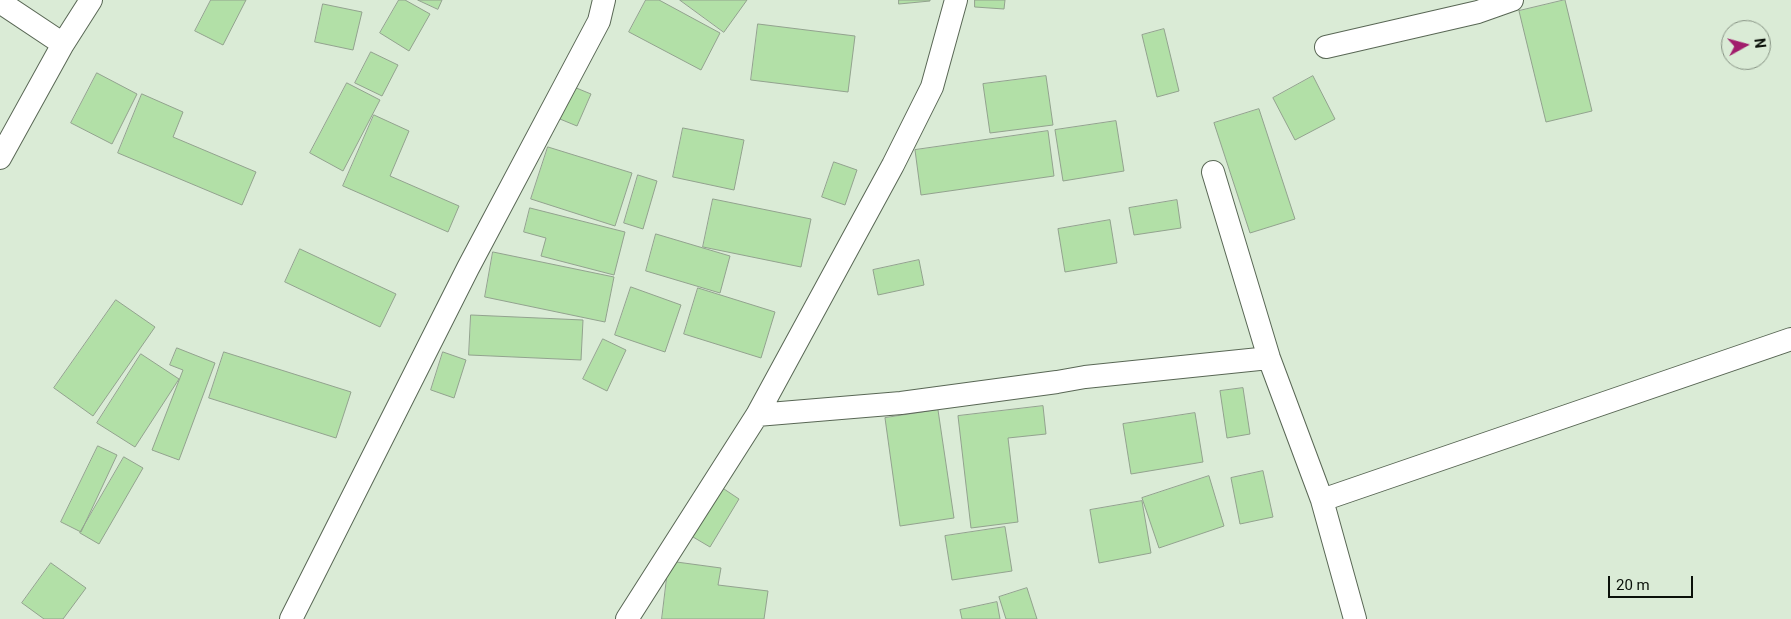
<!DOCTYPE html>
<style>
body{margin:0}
#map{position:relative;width:1791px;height:619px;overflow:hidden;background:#daebd6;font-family:Roboto,sans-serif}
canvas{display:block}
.north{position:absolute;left:1721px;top:20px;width:50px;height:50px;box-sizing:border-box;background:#daebd6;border:1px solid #879384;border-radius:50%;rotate:83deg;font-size:14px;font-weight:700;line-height:20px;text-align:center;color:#0a1009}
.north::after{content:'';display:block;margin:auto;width:18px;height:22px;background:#a11d6c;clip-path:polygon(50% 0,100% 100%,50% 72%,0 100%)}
.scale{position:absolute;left:1608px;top:576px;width:85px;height:22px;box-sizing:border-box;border:2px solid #0a1009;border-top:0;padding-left:6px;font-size:15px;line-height:18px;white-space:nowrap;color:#0a1009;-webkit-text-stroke:4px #daebd6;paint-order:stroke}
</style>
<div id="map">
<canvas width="1791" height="619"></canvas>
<div class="north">N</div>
<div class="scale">20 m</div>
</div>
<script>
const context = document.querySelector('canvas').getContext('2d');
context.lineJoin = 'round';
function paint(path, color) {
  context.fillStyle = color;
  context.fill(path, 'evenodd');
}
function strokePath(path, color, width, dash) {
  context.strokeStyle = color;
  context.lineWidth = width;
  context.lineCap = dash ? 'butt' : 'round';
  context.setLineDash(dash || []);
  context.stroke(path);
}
const building = new Path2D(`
 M211 0H246L223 45 195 31Z
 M399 0H405L430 14 409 51 380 33Z
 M418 0H442L438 9Z
 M646 0H659L720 33 701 70 629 32Z
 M680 0H747L724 32Z
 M899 0H930V1L899 4Z
 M975 0H1005L1004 9 975 7Z
 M1565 0 1592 111 1546 122 1519 11Z
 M323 4 362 12 353 50 315 42Z
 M758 24 855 36 848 92 751 80Z
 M1164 29 1179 91 1157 97 1142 35Z
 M371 52 398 65 382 96 355 83Z
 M97 73 137 94 112 144 71 123Z
 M1046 76 1053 125 990 133 983 84Z
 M1313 76 1335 119 1295 140 1273 98Z
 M347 83 380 100 343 171 310 153Z
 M569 85 591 94 577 126 555 117Z
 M142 94 183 112 173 137 256 172 242 205 118 153Z
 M1259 109 1295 219 1250 233 1214 123Z
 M374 115 409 131 390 176 459 206 448 232 343 186Z
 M1116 121 1124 171 1063 181 1055 130Z
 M683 128 744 140 734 190 673 177Z
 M1048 131 1054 176 921 195 915 150Z
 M548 147 632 173 615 226 531 199Z
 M834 162 857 170 845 205 822 197Z
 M638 175 657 181 643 229 624 223Z
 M713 199 811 219 801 267 703 247Z
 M1177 200 1181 228 1134 235 1129 208Z
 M530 208 625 232 614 275 541 256 546 238 524 232Z
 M1110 220 1117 263 1065 272 1058 229Z
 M656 234 730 256 720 293 646 271Z
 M300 249 396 294 380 327 285 282Z
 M493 252 614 277 605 322 485 297Z
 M919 260 924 285 878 295 873 270Z
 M631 287 681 305 665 352 615 335Z
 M698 288 775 312 761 358 684 334Z
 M116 300 155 327 93 416 54 388Z
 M471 315 583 320 581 360 469 355Z
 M603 339 626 350 607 391 583 379Z
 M177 348 215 363 179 460 152 450 183 370 170 365Z
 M224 352 351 392 336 438 209 398Z
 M443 352 466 360 454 398 431 390Z
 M141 354 179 379 135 447 97 423Z
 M1243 388 1250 434 1227 438 1220 391Z
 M1043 406 1046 434 1008 438 1018 522 971 528 958 416Z
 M938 410 954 518 900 526 885 418Z
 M1195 413 1203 462 1131 474 1123 424Z
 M98 446 117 455 81 532 61 522Z
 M124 457 143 468 99 544 80 533Z
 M1263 471 1273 517 1240 524 1231 478Z
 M1209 476 1224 526 1159 548 1142 498Z
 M718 485 739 499 710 547 688 534Z
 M1142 501 1151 553 1099 563 1090 510Z
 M1005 527 1012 571 952 580 945 536Z
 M669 561 721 568 718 585 768 591 764 619H662Z
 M51 563 86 588 63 619H44L22 603Z
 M1027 588 1037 619H1006L999 597Z
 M997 602 1000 619H962L960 610Z`);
const minor = new Path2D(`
 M0 2 63 44
 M1326 47 1478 12 1512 0
 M0 158 63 44 91 0
 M1213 172 1269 358 1322 500 1355 619
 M757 415 901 403 1057 382 1085 377 1269 358
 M1322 500 1791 339
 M291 619 468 268 599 21 604 0
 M627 619 757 415 893 165 932 87 956 0`);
paint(building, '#b2e0a7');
strokePath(building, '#92a28e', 1);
strokePath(minor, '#596755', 24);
strokePath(minor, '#fff', 22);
</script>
